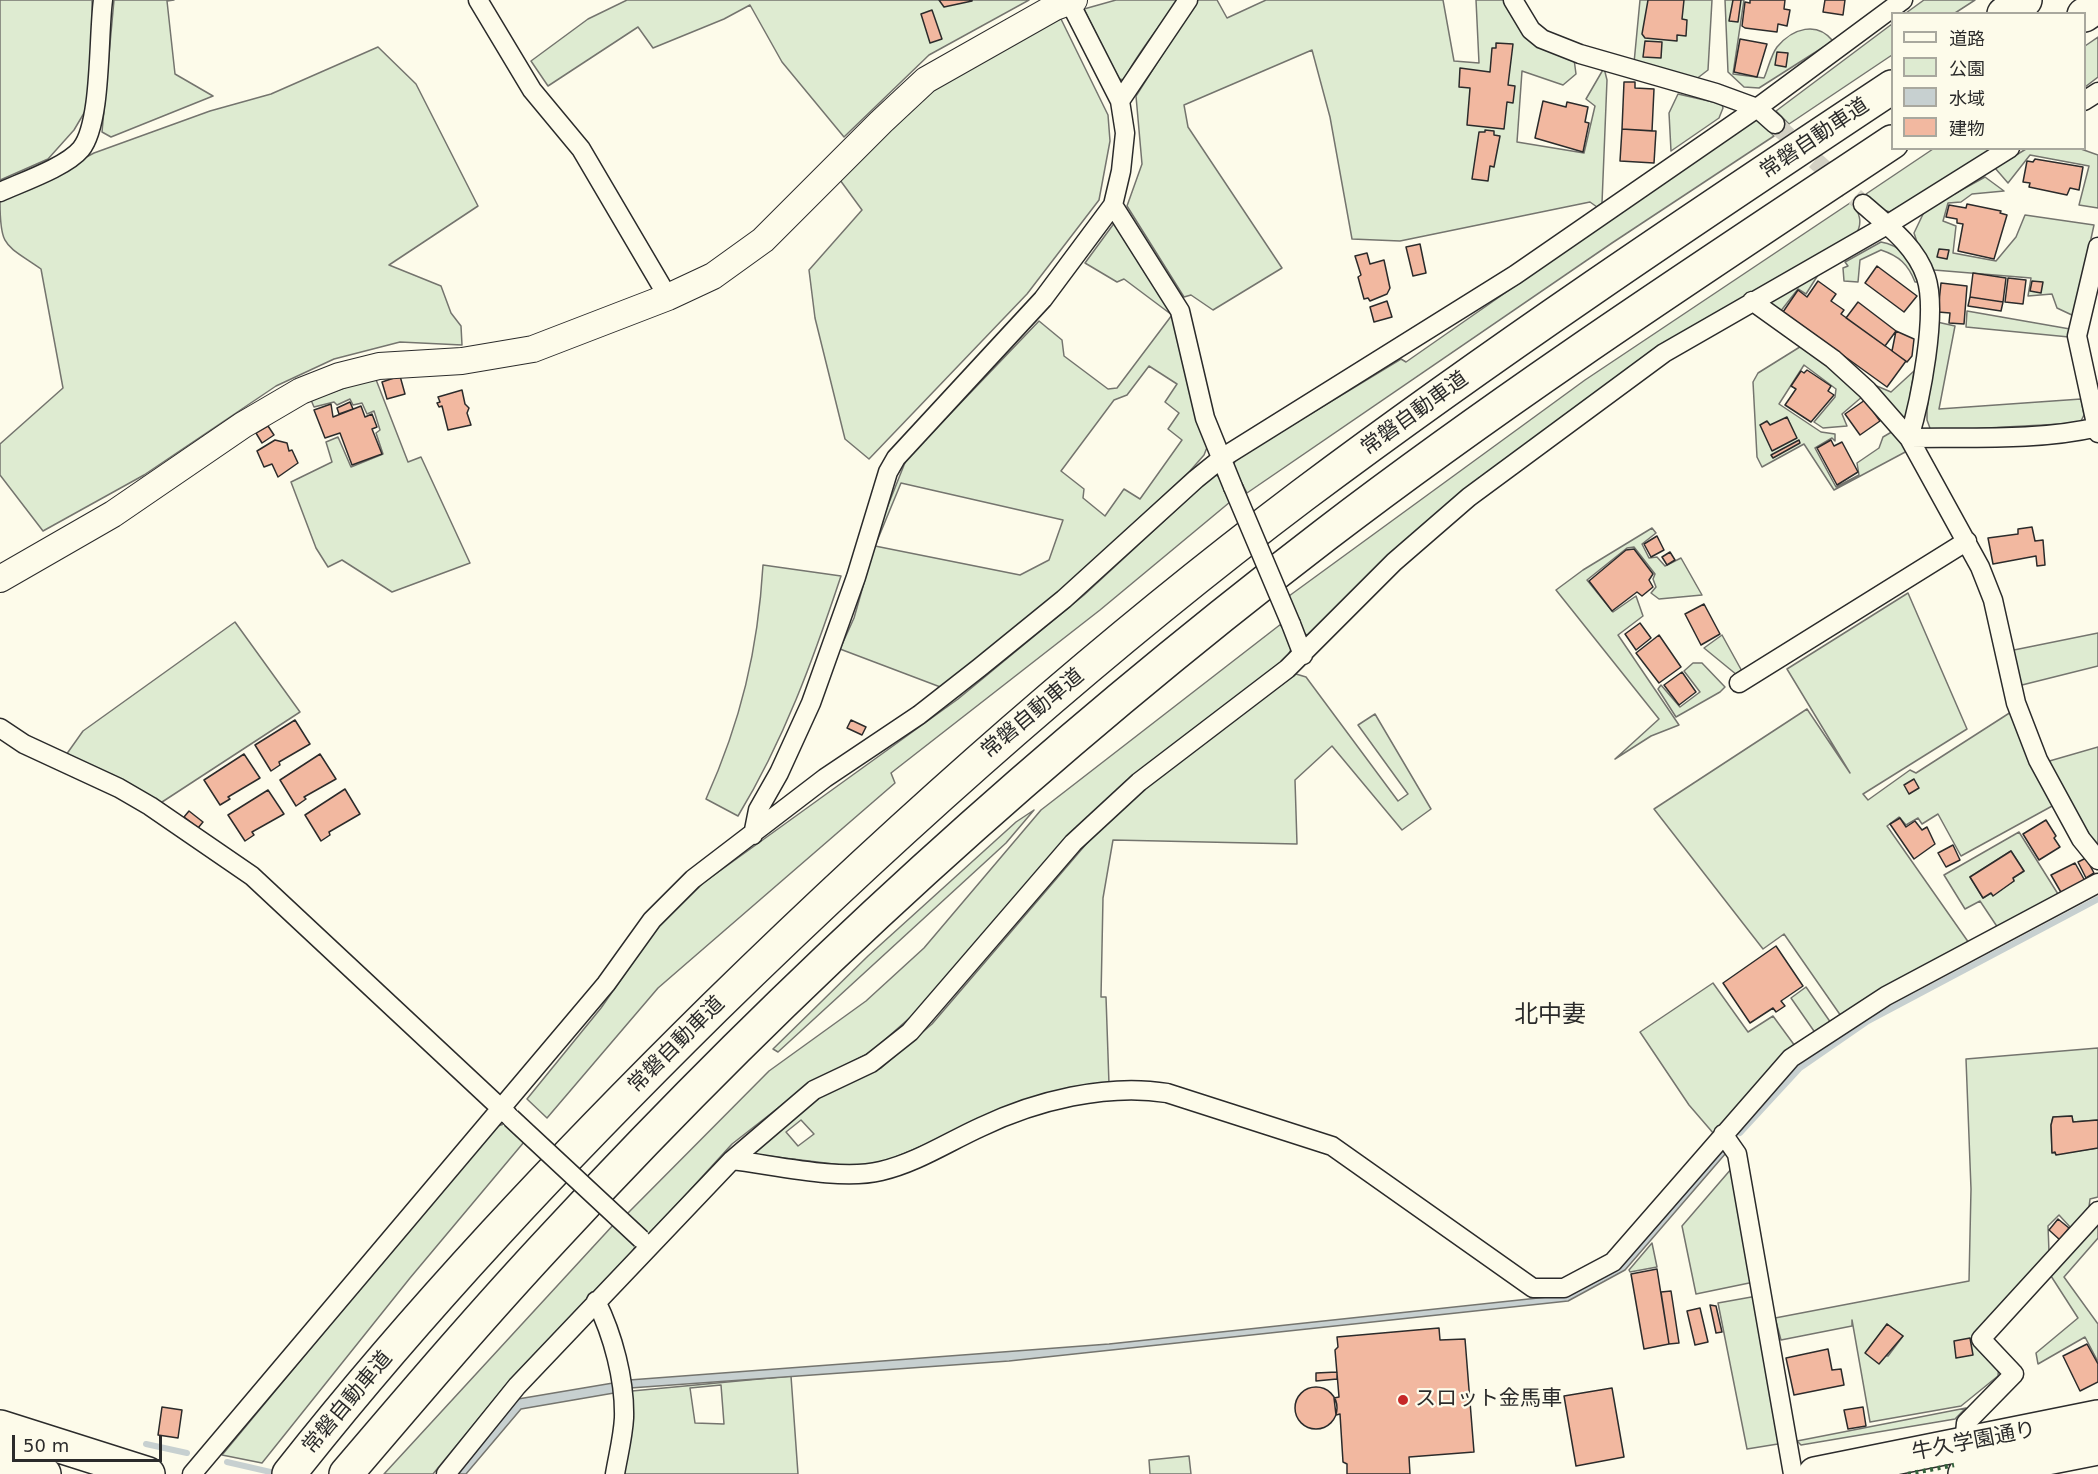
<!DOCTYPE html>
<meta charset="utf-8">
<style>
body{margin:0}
#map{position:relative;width:2098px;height:1474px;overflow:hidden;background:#fdfbea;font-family:"DejaVu Sans","Noto Sans JP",sans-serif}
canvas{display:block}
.legend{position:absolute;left:1891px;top:12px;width:195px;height:138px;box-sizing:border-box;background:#fdfbea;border:2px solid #a9a89e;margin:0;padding:8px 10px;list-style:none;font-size:18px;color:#2b2b2b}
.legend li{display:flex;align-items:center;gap:12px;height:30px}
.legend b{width:30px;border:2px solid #a9a89e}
.scale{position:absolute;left:12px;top:1435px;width:150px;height:27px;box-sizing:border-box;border:3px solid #2b2b2b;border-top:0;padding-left:8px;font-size:18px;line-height:21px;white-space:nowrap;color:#2b2b2b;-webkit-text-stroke:4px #fdfbea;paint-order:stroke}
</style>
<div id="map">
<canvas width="2098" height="1474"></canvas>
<ul class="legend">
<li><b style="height:8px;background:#fdfbea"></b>道路</li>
<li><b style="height:16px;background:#deebd1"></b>公園</li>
<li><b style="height:16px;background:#c7d0d0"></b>水域</li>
<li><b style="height:16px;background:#f2b8a0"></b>建物</li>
</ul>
<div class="scale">50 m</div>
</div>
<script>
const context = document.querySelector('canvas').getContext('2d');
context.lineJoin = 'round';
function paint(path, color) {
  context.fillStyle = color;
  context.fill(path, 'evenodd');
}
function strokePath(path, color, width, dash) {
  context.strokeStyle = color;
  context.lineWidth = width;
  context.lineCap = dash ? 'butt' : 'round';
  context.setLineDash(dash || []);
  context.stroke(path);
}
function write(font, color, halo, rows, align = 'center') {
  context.font = font + ' "DejaVu Sans","Noto Sans JP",sans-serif';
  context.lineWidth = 4.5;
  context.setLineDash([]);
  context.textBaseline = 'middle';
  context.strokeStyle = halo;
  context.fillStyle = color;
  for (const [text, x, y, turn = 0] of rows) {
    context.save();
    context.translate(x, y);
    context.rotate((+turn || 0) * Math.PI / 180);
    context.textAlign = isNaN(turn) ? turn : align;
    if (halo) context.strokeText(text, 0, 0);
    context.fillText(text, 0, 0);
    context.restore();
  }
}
const green = new Path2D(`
 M0 0H92L93 44 87 108 74 130 48 159 0 180Z
 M114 0H174L167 1 175 74 213 96 111 137 102 132Z
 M627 0H1029L929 55 844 137 782 62 750 5 724 19 653 48 638 27 548 86 531 61 588 19Z
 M1116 0H1177C1160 28 1138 51 1124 80L1119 79 1084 9Z
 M1197 0H1217L1227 18 1266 0H1443L1454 61 1479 63 1476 0H1505L1574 59 1576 74 1563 85 1522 71 1517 142 1584 153 1595 106 1586 99 1604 68 1607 80 1602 203 1597 207 1590 202 1400 241 1352 239 1330 117 1312 50 1184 105 1188 127 1282 268 1213 310 1191 295 1184 297 1127 206 1142 164 1136 96Z
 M1640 0H1712L1708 70 1695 80 1634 63Z
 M1725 0H1744L1733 74 1764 78C1768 69 1771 55 1777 47 1793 28 1817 21 1833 41L1759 88 1744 87 1728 72Z
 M1924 0H1975L1955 13H1906Z
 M1061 19 1108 115 1110 141 1099 200 1027 294 869 459 845 439 815 318 809 270 862 210 840 180 916 103 953 77 1043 24Z
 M1892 24V55L1789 124 1776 111Z
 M2098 37V77L2085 87V46Z
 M378 47 416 84 478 206 389 265 441 286 451 313 461 326 462 345 400 342 334 359 276 386 144 475 43 531 0 475V444L63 388 41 269C5 244 0 248 0 202L94 153 210 111 271 94Z
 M1678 94 1722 104 1723 108 1719 118 1671 151 1669 113Z
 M1756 118 1774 136 1612 243 1247 493 1233 466 1236 459 1401 359 1406 362Z
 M1933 149H1995L1890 212 1880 209 1866 194Z
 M2026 149H2081L2098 155V208L2079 205 2089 166 2030 155 2008 183 1995 168Z
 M1985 177 2004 191 1972 194 1961 202 1948 203 1943 221 1956 226 1953 253 1996 261 2016 237 2025 215 2094 225 2074 316 2057 308 2052 294 2028 296 2031 278 1934 270 1919 248 1914 233 1925 210Z
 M1850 203C1860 211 1863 223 1856 234L1659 347 1388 557 1310 636 1302 633 1289 596 1585 380Z
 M1115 222 1172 315 1208 445 1204 455 1190 471 1054 597 943 688 840 649 854 618 881 523 906 460 1039 321 1062 340 1064 356 1108 389 1117 388 1172 315 1124 279 1117 282 1085 263ZM1149 366 1177 384 1165 402 1179 413 1168 429 1182 440 1140 499 1124 489 1105 516 1083 498 1084 489 1061 471 1114 400 1127 395ZM901 483 1063 520 1049 560 1020 575 875 546Z
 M1881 242C1902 245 1913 263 1919 282H1915C1908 264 1899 256 1881 250L1860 260 1858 282 1844 281 1843 268 1848 266 1845 262Z
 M1818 275 1806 294 1798 289 1780 312 1768 303Z
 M1967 311 2070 329 2069 337 1966 327Z
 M1937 322 1955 326 1939 409 2081 399 2084 415 2080 423 1931 431 1927 420V411Z
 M1803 345 1853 385 1863 396 1842 414 1847 426 1823 428 1814 422 1835 397 1836 389 1804 365 1779 404 1821 432 1835 434V441L1832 438 1815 448 1836 487 1859 475 1857 463 1879 448 1883 437 1895 430 1909 450 1834 490 1804 444 1762 467 1757 457 1753 382 1758 373Z
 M1914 371 1907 415 1901 419 1872 384 1891 392Z
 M375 377 408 462 421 457 470 563 392 592 342 560 328 567 316 548 291 482 332 462 326 442 338 437 351 467 383 454 376 433 380 430 374 411 367 414 362 403 353 405 350 399 337 405 334 402 314 407 311 400Z
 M1215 474 1220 478 1230 502 1100 610 891 773 895 783 658 988 547 1118 527 1099 601 1008 656 929 703 883 958 699 1084 595Z
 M1652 528 1656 533 1642 544 1649 558 1657 557 1665 566 1681 558 1702 595 1659 599 1651 593 1656 587 1653 579 1655 574 1634 547 1627 548 1587 580 1613 612 1636 596 1643 616 1618 635 1679 725 1651 736 1615 759 1659 719 1556 590 1583 570Z
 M763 565 841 576C813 660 784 740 738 816L706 799C741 721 758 650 763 565Z
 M1908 593 1967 729 1863 794 1868 800 1910 770 1916 773 2011 712 2054 805 1961 856 1938 814 1922 824 1918 818 1906 825 1899 817 1887 826 1969 943 1841 1016 1784 934 1763 949 1654 809 1807 709 1850 773 1787 669Z
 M235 622 300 712 159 804 66 755 83 731Z
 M1281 624 1293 646 1284 662 1129 783 914 1014 871 1052 810 1083 732 1144 650 1234 642 1232 625 1216 769 1071 866 1001 924 948 1041 810Z
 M2098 633V666L2018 686 2009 651Z
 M1722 635 1743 673 1737 675 1704 648Z
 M1693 663H1702L1725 687 1720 692 1676 717 1658 689 1661 685 1680 707 1700 692 1684 671Z
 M1296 674 1306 677 1398 801 1408 794 1358 725 1375 714 1431 809 1402 830 1332 746 1295 780 1297 844 1113 840 1103 898 1101 997H1106L1109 1084 934 1141 886 1161 858 1167 752 1154 822 1095 881 1068 932 1024 1093 836 1140 790ZM801 1120 814 1134 798 1146 786 1132Z
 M2098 747V849L2046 762Z
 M1034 810 1006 843 778 1052 773 1049 868 956 1016 822Z
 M2019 832 2058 894 1998 928 1980 901 1965 909 1944 875ZM2011 851 2024 871 2013 878 2014 881 1993 895 1991 893 1983 898 1970 877Z
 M1713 983 1748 1032 1773 1016 1795 1046 1780 1057 1714 1134 1689 1105 1640 1032Z
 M1806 987 1831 1023 1816 1034 1791 998Z
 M2098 1048V1120L2073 1122 2072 1116 2053 1117 2051 1126 2052 1152 2056 1154 2098 1148V1197L2090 1199 2089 1207 2071 1228 2059 1215 2048 1226 2049 1252 1975 1335 1973 1343 1999 1364 1998 1376 1961 1406 1870 1422 1852 1320V1326L1781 1340 1775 1318 1969 1281 1971 1189 1966 1059ZM1887 1324 1903 1336 1888 1356 1866 1353Z
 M504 1124 524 1142 410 1278 262 1463 222 1455 494 1127Z
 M1732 1168 1754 1282 1696 1294 1682 1226Z
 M615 1223 636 1245 632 1252 511 1379 433 1474H384Z
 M2098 1223V1238L2064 1277 2098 1324V1362L2085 1337 2038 1364 2036 1353 2078 1318 2051 1276Z
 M1652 1243 1657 1267 1630 1272 1629 1270Z
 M1757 1296 1784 1443 1747 1449 1718 1303Z
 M791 1376 798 1474H623L633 1408 632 1391ZM721 1385 724 1424 695 1423 690 1388Z
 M1966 1408 1955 1419 1801 1445 1797 1441Z
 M1189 1456 1191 1474H1150L1149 1460Z`);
const water = new Path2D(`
 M1720 1149 1726 1153 1625 1270 1568 1301 1009 1361 630 1388 629 1380 1109 1344 1566 1295Z
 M613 1383 614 1393 521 1409 466 1474H456L518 1399Z`);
const stream = new Path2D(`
 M1740 1133 1800 1068 1868 1021 2098 899
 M146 1444 187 1453
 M227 1462 279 1474`);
const building = new Path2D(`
 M939 0H972V1L944 7Z
 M1648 0H1684L1682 19 1687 20 1686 36 1677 35V41L1645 38 1642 34Z
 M1733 0H1741L1738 22 1729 21Z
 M1750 0H1785L1784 9 1790 10 1787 26 1778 24 1777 32 1745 28 1742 26 1745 2 1750 3Z
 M1825 0H1845L1843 15 1823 12Z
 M932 10 942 39 930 43 921 14Z
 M1740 39 1767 44 1757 77 1734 72Z
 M1645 41 1662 42 1661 58 1643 57Z
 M1496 43 1513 44 1508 85 1515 86 1513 103 1507 102 1504 129 1467 125 1470 88 1459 87 1460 68 1490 72 1492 48H1496Z
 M1777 52 1788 53 1786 67 1775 65Z
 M1624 82H1635V88L1654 89 1652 131 1622 129Z
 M1543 101 1566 107 1567 102 1588 107 1585 122 1589 123 1583 152 1535 138Z
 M1622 129 1656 131 1654 163 1620 161Z
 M1485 130 1494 131V135L1500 136 1494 167 1490 166 1488 181 1472 179 1479 132H1485Z
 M2035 159 2083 167 2079 190 2070 188 2067 195 2029 187 2030 183 2023 182 2027 161 2033 162Z
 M1967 204 2001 211 2000 213 2007 215 1994 259 1958 251 1963 224 1957 223V219L1946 217 1949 205 1966 208Z
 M1420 244 1426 273 1413 276 1406 247Z
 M1939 249 1949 250 1947 259 1937 257Z
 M1367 253 1370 264 1384 260 1390 288 1387 294 1370 301 1368 298 1364 299 1358 277 1361 275 1355 256Z
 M1877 266 1917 296 1904 312 1865 283Z
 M1973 273 2006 278 2003 302 1970 297Z
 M2008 278 2026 280 2023 304 2005 302Z
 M1818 281 1836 294 1831 301 1844 310 1841 314 1906 361 1887 387 1783 312 1798 290 1807 297Z
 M2032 281 2043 282 2041 293 2030 291Z
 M1941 283 1967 286 1964 324 1949 323 1950 313 1938 312Z
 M1970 297 2003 302 2001 311 1968 306Z
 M1387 301 1392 317 1374 322 1370 307Z
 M1858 302 1896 331 1885 346 1846 318Z
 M1896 331 1914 339 1912 356 1907 362 1892 351Z
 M1807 370 1831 386 1828 391 1834 395 1811 422 1785 405 1796 389 1791 386 1801 371 1804 373Z
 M400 376 405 394 387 399 382 382Z
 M462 390 465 404 469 408 467 413 471 425 448 430 442 406 439 407 437 403 440 402 438 397Z
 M1865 400 1880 421 1860 435 1845 414Z
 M350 402 353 409 339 414 337 408Z
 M331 404 333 417 361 406 365 417 372 414 377 427 372 429 382 454 352 465 340 433 325 438 314 410Z
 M1787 417 1797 438 1772 451 1760 425 1767 421 1770 425Z
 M268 426 274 435 262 443 256 433Z
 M275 440 287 443 289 451 292 450 298 463 278 477 272 464 264 467 257 451Z
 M1799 440 1800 443 1773 458 1771 455Z
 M1831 440 1834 446 1842 442 1858 472 1837 485 1817 448Z
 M2032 527 2035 541 2043 540 2045 565 2037 566 2036 556 1993 564 1988 538 2018 534V529Z
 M1657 536 1664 550 1651 557 1644 544Z
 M1634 549 1653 574 1649 580 1653 587 1642 596 1637 592 1612 611 1589 581 1626 550Z
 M1670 552 1675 560 1667 565 1662 557Z
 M1704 604 1720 634 1701 645 1685 614Z
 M1640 623 1651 638 1636 650 1625 634Z
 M1659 635 1681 667 1659 683 1636 653Z
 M1682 672 1696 692 1679 705 1664 685Z
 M295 720 310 744 279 762 280 765 271 771 255 745Z
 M851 720 866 727 862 735 847 728Z
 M244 754 260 778 228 797 230 799 220 805 204 780Z
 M320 754 336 779 304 797 306 799 296 806 280 780Z
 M1914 779 1919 788 1909 794 1904 785Z
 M345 789 360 814 329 832 330 835 321 841 305 815Z
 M268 790 284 814 252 832 254 835 245 841 228 815Z
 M189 811 203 822 198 828 184 817Z
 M1900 818 1906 827 1915 821 1922 830 1927 827 1935 844 1914 859 1890 824Z
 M2046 820 2056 836 2054 838 2060 847 2039 860 2023 834Z
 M1953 845 1960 860 1946 867 1938 853Z
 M2011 851 2024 871 2013 878 2014 881 1993 896 1991 893 1983 898 1970 877Z
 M2086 858 2094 873 2086 878 2078 862Z
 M2075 863 2085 881 2062 894 2051 875Z
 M1776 946 1803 986 1781 1001 1785 1006 1776 1012 1773 1008 1750 1023 1723 983Z
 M2072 1116 2073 1122 2098 1120V1148L2056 1155 2055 1152 2052 1153 2051 1125 2053 1117Z
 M2058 1219 2069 1228 2060 1240 2049 1230Z
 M1657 1269 1669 1344 1644 1349 1631 1274Z
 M1671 1291 1679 1343 1669 1344 1661 1292Z
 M1710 1305 1716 1306 1722 1332 1716 1333Z
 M1700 1308 1708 1342 1695 1345 1687 1311Z
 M1887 1324 1903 1336 1879 1364 1865 1353Z
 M1439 1328 1440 1340 1465 1339 1474 1452 1409 1457 1410 1474H1347V1464L1343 1462 1340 1414 1336 1415 1334 1398 1339 1397 1335 1350 1338 1347 1337 1337Z
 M1970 1338 1973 1355 1956 1358 1954 1341Z
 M2087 1344 2098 1364V1382L2080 1391 2063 1356Z
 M1828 1349 1832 1370 1841 1369 1844 1385 1794 1395 1786 1358Z
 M1337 1372V1379L1316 1381V1373Z
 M1295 1408a21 21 0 1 1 42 0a21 21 0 1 1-42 0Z
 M1612 1388 1624 1457 1576 1466 1564 1396Z
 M162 1407 182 1410 178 1438 158 1435Z
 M1863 1407 1866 1426 1848 1429 1844 1410Z`);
const streetTunnel = new Path2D(`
 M1775 124 1863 204`);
const street = new Path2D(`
 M478 0 532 90 581 149 668 297
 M1513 0 1531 30 1542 39 1580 54 1716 93 1757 108 1775 124
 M1120 101 1188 0
 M2084 101 2098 92
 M0 192C22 182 66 167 81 149 102 123 98 36 103 0
 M1863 204C1886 224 1916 246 1926 277 1938 313 1920 402 1909 438 1970 437 2040 441 2098 427
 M1113 205 1180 311 1205 418 1233 487
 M2098 247 2077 336 2098 433
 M1752 301 1833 359 1867 390 1909 438 1980 567 1993 600 2016 703 2038 760 2081 839 2098 860
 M1291 624 1303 655
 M1739 683 1967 541
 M0 728 24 744 119 788 150 806 252 876 508 1115
 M753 835 758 810 779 773 811 703 856 577 888 472 896 458 1043 299 1113 205 1121 171 1125 133 1120 101 1069 1
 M1723 1134 1737 1154 1793 1474
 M732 1160C774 1165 840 1181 881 1171 916 1163 948 1142 981 1127 1035 1101 1107 1083 1167 1093L1332 1146 1533 1288H1564L1613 1262 1791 1058 1886 996 2098 883
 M596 1301C613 1335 625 1380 624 1418 623 1437 618 1456 615 1474
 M1964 1444 1966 1423 2014 1374 1981 1339 2098 1211
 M192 1474 606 984 652 920 693 879 825 778 919 715 979 668 1064 599 1196 479 1222 458 1515 275 1757 108 1903 0
 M446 1474 517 1386 732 1160 814 1090 871 1063 910 1032 1073 843 1139 782 1287 669 1394 562 1469 497 1664 353 1887 225 2010 148`);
const secondary = new Path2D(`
 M0 579 113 514 243 425 301 391 339 376 379 366 462 361 533 349 668 297 713 276 763 240 881 122 926 80 1055 7 1074 0`);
const highway = new Path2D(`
 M2004 14 2025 0
 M2084 15 2098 6
 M0 1427 148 1474
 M0 1459 44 1474
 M289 1474C419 1309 565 1155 714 1008 900 826 1095 652 1303 495 1494 352 1693 219 1892 87
 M346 1474C415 1393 484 1312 557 1234 792 980 1050 746 1325 535 1508 395 1701 269 1892 142
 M1815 1474 2098 1417
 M1965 1474 2098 1448`);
const streetBridge = new Path2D(`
 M1233 487 1291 624
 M511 1118 641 1239`);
const hedge = new Path2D(`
 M1908 1474 1954 1465`);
const markers = [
 [1403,1400,6,"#c62828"]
];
const streetNames = [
 ["常磐自動車道",1815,139,-34],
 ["常磐自動車道",1415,414,-36],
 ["常磐自動車道",1033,714,-40],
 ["常磐自動車道",677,1045,-45],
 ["常磐自動車道",348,1403,-50],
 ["牛久学園通り",1974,1442,-11]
];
const poiNames = [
 ["スロット金馬車",1415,1400]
];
const quarterNames = [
 ["北中妻",1550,1016]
];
paint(green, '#deebd1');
strokePath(green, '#74746e', 1.5);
paint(water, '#c7d0d0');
strokePath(water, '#74746e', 1.5);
strokePath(stream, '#c7d0d0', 6);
paint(building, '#f2b8a0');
strokePath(building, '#2b2b2b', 1.5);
strokePath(streetTunnel, '#d3d1c4', 18, [18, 9]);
strokePath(street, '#2b2b2b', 21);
strokePath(secondary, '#2b2b2b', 28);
strokePath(highway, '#2b2b2b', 36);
strokePath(street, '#fdfbea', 18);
strokePath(secondary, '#fdfbea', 26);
strokePath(highway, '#fdfbea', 33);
strokePath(streetBridge, '#2b2b2b', 21, []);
strokePath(streetBridge, '#fdfbea', 18);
strokePath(hedge, '#34623c', 4.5, [3, 4.5]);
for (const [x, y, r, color] of markers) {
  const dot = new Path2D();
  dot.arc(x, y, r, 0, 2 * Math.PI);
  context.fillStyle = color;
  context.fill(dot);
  strokePath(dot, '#fdfbea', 2);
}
write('21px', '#2b2b2b', '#fdfbea', streetNames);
write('21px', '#2b2b2b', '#fdfbea', poiNames, 'left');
write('24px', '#2b2b2b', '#fdfbea', quarterNames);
</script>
